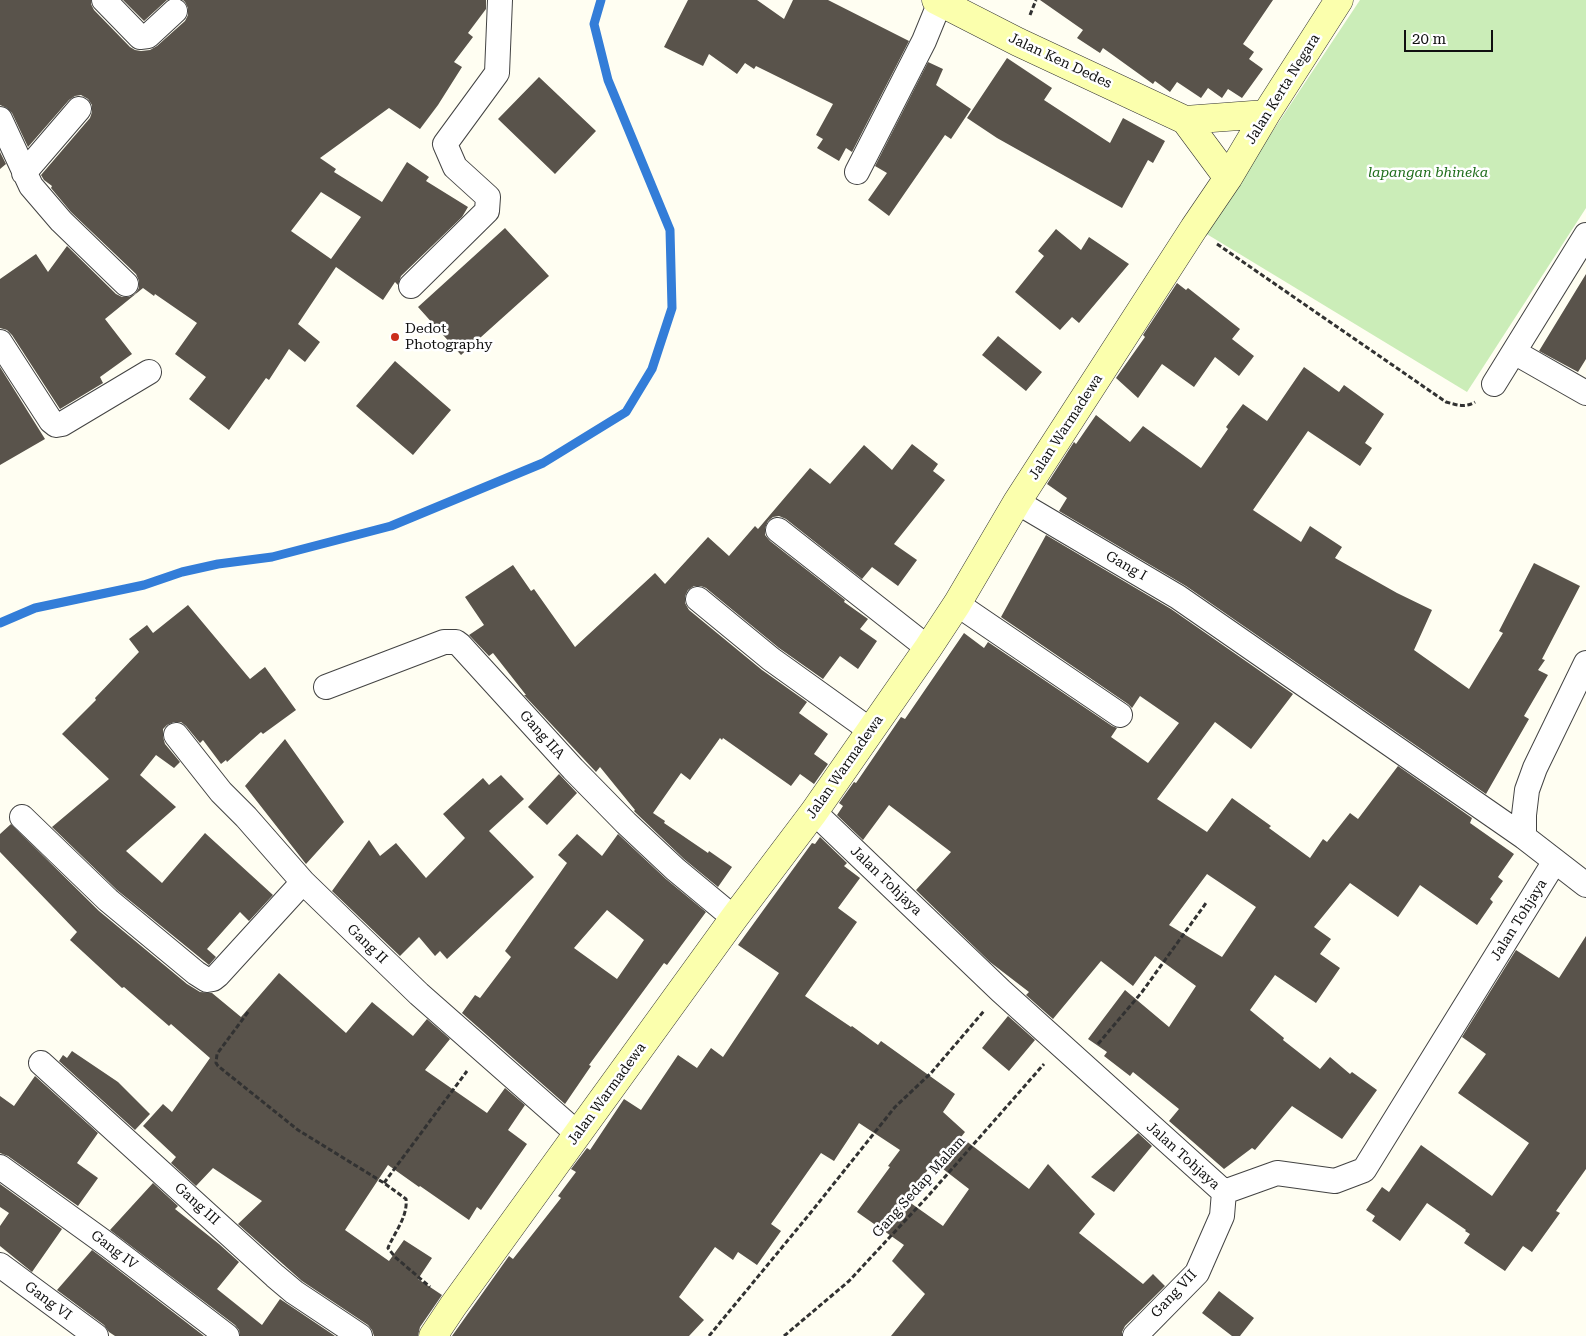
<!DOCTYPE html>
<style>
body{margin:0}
#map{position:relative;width:1586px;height:1336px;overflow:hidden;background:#fffef2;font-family:"Roboto Serif",serif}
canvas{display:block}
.scale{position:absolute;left:1404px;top:30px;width:89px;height:22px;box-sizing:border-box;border:2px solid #101010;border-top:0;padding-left:6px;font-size:15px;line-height:18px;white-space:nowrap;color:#101010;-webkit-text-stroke:4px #fff;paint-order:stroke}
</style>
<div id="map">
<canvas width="1586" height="1336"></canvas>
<div class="scale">20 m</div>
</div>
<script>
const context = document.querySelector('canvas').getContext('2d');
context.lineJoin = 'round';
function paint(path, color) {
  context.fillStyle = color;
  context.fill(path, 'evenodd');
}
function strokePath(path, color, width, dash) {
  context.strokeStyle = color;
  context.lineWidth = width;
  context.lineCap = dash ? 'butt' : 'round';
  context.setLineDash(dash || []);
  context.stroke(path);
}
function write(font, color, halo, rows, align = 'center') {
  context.font = font + ' "Roboto Serif",serif';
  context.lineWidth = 5;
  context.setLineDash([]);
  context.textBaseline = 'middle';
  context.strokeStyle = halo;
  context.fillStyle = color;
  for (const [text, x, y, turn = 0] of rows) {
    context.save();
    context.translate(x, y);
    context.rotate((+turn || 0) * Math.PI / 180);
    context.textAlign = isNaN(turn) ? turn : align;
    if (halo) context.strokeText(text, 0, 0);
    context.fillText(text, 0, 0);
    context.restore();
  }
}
const green = new Path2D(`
 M1360 0H1586V208L1467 392 1205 233Z`);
const stream = new Path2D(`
 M0 623 35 608 144 585 182 572 218 564 272 557 391 526 543 463 626 412 652 369 672 308 670 230 608 80 594 24 601 0`);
const building = new Path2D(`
 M0 0H91V4L94 10 130 47 135 50 141 51 150 50 157 46 185 21 188 15V8L185 2 183 0H486V9L468 33 473 37 454 62 462 67 438 105 420 129 389 108 320 158 336 169 334 172 382 202 407 162 429 177 426 181 468 207 462 217 401 276 398 285 395 282 383 300 336 267 298 324 320 342 305 362 289 349 269 380 266 378 229 430 189 399 206 377 175 354 197 323 155 294 154 296 143 288 105 319 132 354 100 377 103 383 60 409 12 335 7 330 0 328V279L36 254 48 272 67 246 116 294 122 297H129L135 294 139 288V281L136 274 71 212 51 188 52 186 44 180 41 175 90 118 92 112V105L88 99 81 95 75 96 69 100 28 147 12 113 7 108 0 105ZM321 192 361 217 331 259 291 231Z
 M123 0H167L144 21Z
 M688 0H757L784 19 793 0H828L909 41 852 152 846 148 839 161 817 148 823 139 816 135 833 104 756 66 754 69 745 63 737 74 709 54 703 66 664 47Z
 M1040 0H1273L1243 44 1254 52 1249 59 1263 69 1242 98 1228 89 1222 98 1208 88 1201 98 1177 82 1170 92 1155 81 1153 84 1103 48 1100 53 1077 38 1083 30Z
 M1007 58 1052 88 1044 100 1110 143 1123 118 1165 141 1153 163 1148 160 1122 208 997 138 967 118Z
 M928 62 943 69 936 85 971 109 951 139 945 135 889 216 868 200 887 173 875 166Z
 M539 77 596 131 555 174 498 119Z
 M0 152 6 164 0 169Z
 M505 228 549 276 461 355 418 307Z
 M1056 229 1081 250 1089 237 1129 264 1079 323 1072 317 1060 330 1015 292 1044 256 1038 251Z
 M1586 274V359L1578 372 1539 351Z
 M1177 283 1186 290 1188 288 1240 329 1232 339 1254 356 1239 376 1215 357 1194 387 1162 364 1138 398 1116 378 1145 337 1143 335Z
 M998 336 1042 372 1026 391 982 355Z
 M395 361 451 410 413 455 356 406Z
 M0 367 45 439 0 465Z
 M1304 367 1339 392 1344 385 1384 414 1365 443 1372 448 1360 466 1308 431 1253 510 1301 542 1310 526 1342 547 1335 558 1397 593 1432 610 1414 650 1469 689 1503 633 1499 631 1534 563 1580 586 1542 659 1545 660 1538 670 1548 675 1524 716 1529 719 1486 794 1186 586 1059 511 1067 498 1047 484 1074 442 1076 444 1096 415 1130 442 1143 426 1201 468 1228 429 1226 427 1243 404 1267 421Z
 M912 444 938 464 933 471 945 480 894 544 917 560 898 586 872 567 862 579 786 519 779 516 773 517 768 521 765 528V535L770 541 845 600 844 602 868 619 860 629 877 641 858 669 840 656 823 679 779 648 706 588 701 586H694L688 590 685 596V603L689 610 762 670 807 702 799 713 828 734 814 754 828 764 814 784 800 774 791 786 723 738 722 740 720 738 690 780 681 773 653 813 665 821 664 823 708 853 709 851 732 867 718 887 684 859 636 813 634 811 635 810 600 767 596 772 524 695H526L493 653 489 656 469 635 484 625 465 597 513 565 531 591 534 589 575 647 655 573 665 584 708 537 729 556 755 526 758 529 810 468 830 484 864 445 892 470Z
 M1046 535 1171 609 1293 694 1251 749 1215 722 1157 799 1207 832 1232 798 1271 826 1269 828 1310 858 1323 839 1327 842 1350 813 1358 819 1398 766 1472 818 1470 823 1514 854 1498 877 1503 881 1490 899 1493 902 1477 925 1420 885 1398 917 1350 883 1314 927 1331 939 1320 954 1340 968 1316 1003 1275 975 1250 1010 1284 1038 1283 1040 1320 1069 1330 1057 1350 1074 1352 1072 1377 1090 1342 1139 1292 1106 1255 1150 1252 1148 1224 1169 1169 1121 1179 1109 1133 1072 1130 1076 1104 1056 1107 1052 1088 1039 1125 990 1169 1027 1196 986 1155 956 1133 986 1101 961 1053 1019 1026 995 1029 992 990 962 916 890 951 852 889 805 863 840 837 815 843 806 839 803 854 782 856 783 901 717 905 719 964 633 984 648 988 642 1112 726 1117 728 1111 737 1148 763 1179 723 1140 696 1132 708 1128 704 1001 617ZM1207 874 1256 907 1222 957 1169 925Z
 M188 605 250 679 265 667 296 710 263 734 261 732 227 762 226 760 221 764 203 740 200 743 186 726 181 722H174L167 725 163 729V737L165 744 180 762 174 768 156 755 140 775 176 807 126 851 162 883 205 833 273 895 249 921 240 912 207 949 216 957 209 965 117 890 52 827 109 779 62 734 96 700 95 698 139 652 129 639 147 625 153 633Z
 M285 739 344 822 306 864 245 786Z
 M559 774 577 793 547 825 528 807Z
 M501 775 524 799 489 831 534 877 447 959 440 951 435 956 419 937 400 956 332 891 369 840 380 856 396 843 426 878 465 838 443 814 483 778 489 785Z
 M11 824 99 911 187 984 200 992 212 993 241 1017 279 973 346 1033 372 1002 413 1036 427 1019 450 1039 425 1070 487 1113 505 1088 525 1105 508 1130 527 1144 481 1210 477 1207 469 1220 420 1186 419 1187 388 1165 345 1230 389 1261 404 1240 432 1258 418 1279 442 1295 420 1327 418 1336H374L372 1330 368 1325 302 1281 238 1224 262 1201 213 1168 196 1186 171 1163 176 1157 143 1126 163 1104 172 1112 210 1058 171 1024 169 1026 124 987 122 988 70 940 77 932 0 852V834Z
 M577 834 602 856 618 834 666 879 706 912 667 965 664 963 589 1065 591 1066 565 1104 462 1013 475 995 480 998 511 957 505 951 567 863 558 855ZM607 910 644 940 617 979 574 948Z
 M820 837 847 863 844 866 860 878 838 908 857 922 805 996 851 1027 852 1026 878 1045 881 1041 955 1094 943 1112 965 1132 961 1137 1029 1189 1048 1164 1095 1214 1079 1233 1143 1284 1153 1274 1165 1286 1125 1326 1122 1332V1336H891L925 1294 892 1261 904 1245 857 1212 890 1167 888 1166 900 1150 859 1123 834 1161 821 1153 771 1224 781 1231 757 1265 738 1252 733 1260 715 1247 679 1297 704 1320 689 1336H452L509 1256 513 1259 561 1198 558 1196 576 1172 571 1169 587 1148 590 1150 624 1099 641 1110 678 1055 697 1068 711 1048 723 1057 779 973 738 945 812 843 815 844ZM934 1162 969 1189 943 1226 905 1199Z
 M1586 936V1169L1556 1211 1560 1213 1532 1252 1523 1246 1505 1271 1464 1243 1470 1234 1465 1231 1466 1230 1427 1203 1400 1241 1372 1221 1375 1216 1366 1210 1382 1187 1389 1192 1421 1145 1492 1196 1529 1143 1458 1093 1486 1054 1462 1037 1516 950 1559 978Z
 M1008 1016 1035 1040 1009 1071 982 1048Z
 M72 1051 118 1082 150 1114 135 1130 59 1061 63 1055 67 1058Z
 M35 1076 98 1133 77 1163 98 1178 78 1206 8 1156 0 1153V1096L14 1106Z
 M1138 1133 1152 1146 1114 1192 1091 1177Z
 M153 1183 178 1206 175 1209 219 1244 239 1262 217 1289 262 1325 280 1299 335 1336H240L239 1330 235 1325 110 1230Z
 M0 1184 62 1229 32 1272 0 1246V1226L9 1213 0 1207Z
 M92 1250 100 1256 204 1336H115L109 1332 104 1325 57 1290Z
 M1219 1291 1254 1318 1240 1336H1232L1202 1313Z`);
const path = new Path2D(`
 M1030 15 1036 0
 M1217 244 1446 402C1457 405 1465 408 1475 402
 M248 1012 217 1054 216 1063 218 1066 298 1130 384 1183 406 1199C408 1217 394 1233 388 1248L395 1257 430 1287
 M1098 1044 1142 992 1206 903
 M384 1183 467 1071
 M709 1336 812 1211 895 1107 931 1073 984 1011
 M784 1336 849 1281 929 1195 1044 1064`);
const street = new Path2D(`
 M104 0 140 37 148 36 175 11
 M0 119 31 186 61 221 126 284
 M857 172 924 41 940 2
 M24 173 79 109
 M411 286 487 211 488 197 455 167 445 144 497 73 500 0
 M0 342 51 421 56 425 62 424 149 372
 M1514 352 1586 393
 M1494 384 1586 235
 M1017 502 1178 597 1524 837 1586 885
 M778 530 928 648
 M698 599 771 659 870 730
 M957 604 1120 715
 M326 687 444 642H456L460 645 573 769 626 823 675 869 734 918
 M176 735 221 792 246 817 303 882 419 994 578 1134
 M814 812 1001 991 1224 1192 1277 1173 1335 1181 1364 1170 1555 861
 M22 817 108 900 196 973 207 980 213 979 218 975 303 882
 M1524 837V815L1527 790 1535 768 1586 663
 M41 1063 275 1276 294 1292 360 1336
 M0 1167 108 1245 227 1336
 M0 1265 96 1336
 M1135 1336 1197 1273 1222 1216 1224 1192`);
const secondary = new Path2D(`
 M936 0 1018 42 1185 120 1228 178
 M1185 120 1266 114
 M433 1336 453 1306 734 918 814 812 928 648 957 604 1017 502 1194 228 1228 178 1266 114 1339 0`);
const markers = [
 [395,337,5,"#cb2e1c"]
];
const streetNames = [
 ["Jalan Ken Dedes",1060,61,25],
 ["Jalan Kerta Negara",1283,89,-58],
 ["Jalan Warmadewa",1066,427,-57],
 ["Gang I",1126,566,30],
 ["Gang IIA",542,735,48],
 ["Jalan Warmadewa",845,767,-55],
 ["Jalan Tohjaya",886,881,44],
 ["Jalan Tohjaya",1519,920,-58],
 ["Gang II",367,944,44],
 ["Jalan Warmadewa",607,1094,-54],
 ["Jalan Tohjaya",1183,1156,42],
 ["Gang Sedap Malam",919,1187,-48],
 ["Gang III",197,1204,42],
 ["Gang IV",114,1250,37],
 ["Gang VII",1174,1294,-47],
 ["Gang VI",48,1301,36]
];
const parkNames = [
 ["lapangan bhineka",1428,173]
];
const poiNames = [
 ["Dedot",405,329],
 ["Photography",405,345]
];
paint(green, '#cbedb8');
strokePath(stream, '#337dd8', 9);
paint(building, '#59534b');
strokePath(street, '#434343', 26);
strokePath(secondary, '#323232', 29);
strokePath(path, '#323232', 3, [5, 2.5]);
strokePath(street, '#fff', 24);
strokePath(secondary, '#fbffad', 28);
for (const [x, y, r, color] of markers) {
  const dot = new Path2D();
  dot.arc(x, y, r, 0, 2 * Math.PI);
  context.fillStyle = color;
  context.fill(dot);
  strokePath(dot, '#fff', 2);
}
write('14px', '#101010', '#fff', streetNames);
write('italic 14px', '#1e6d1a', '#fff', parkNames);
write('14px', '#101010', '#fff', poiNames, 'left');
</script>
